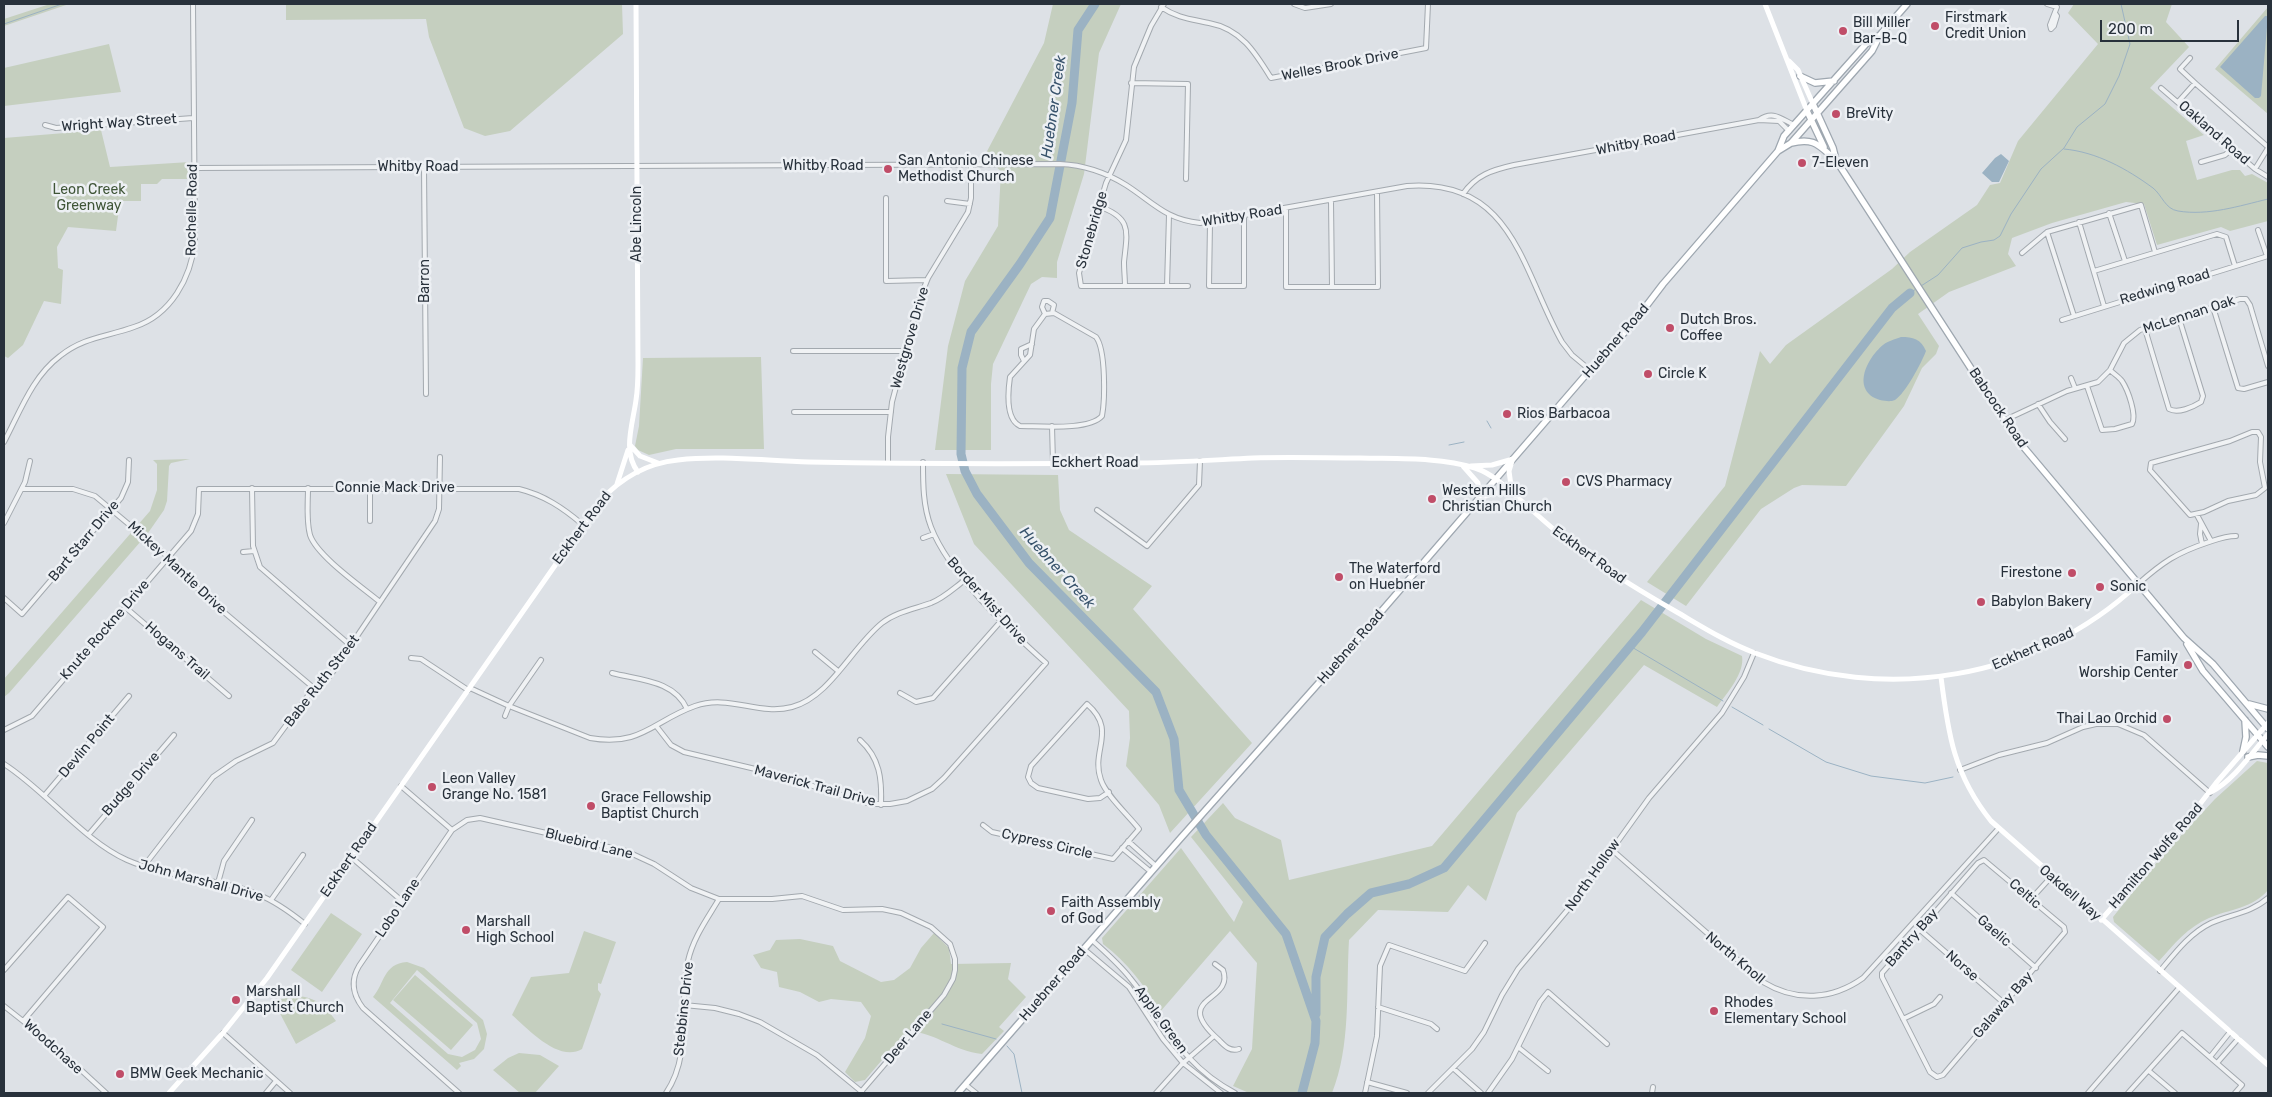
<!DOCTYPE html>
<style>
body{margin:0}
#map{position:relative;width:2272px;height:1097px;overflow:hidden;background:#dde1e6;font-family:Rubik,sans-serif}
canvas{display:block}
.frame{position:absolute;inset:0;border:5px solid #28313b;pointer-events:none}
.scale{position:absolute;left:2100px;top:20px;width:139px;height:22px;box-sizing:border-box;border:2px solid #28313b;border-top:0;padding-left:6px;font-size:15px;line-height:18px;white-space:nowrap;color:#28313b;-webkit-text-stroke:4px #edf0f4;paint-order:stroke}
</style>
<div id="map">
<canvas width="2272" height="1097"></canvas>
<div class="frame"></div>
<div class="scale">200 m</div>
</div>
<script>
const context = document.querySelector('canvas').getContext('2d');
context.lineJoin = 'round';
function paint(path, color) {
  context.fillStyle = color;
  context.fill(path, 'evenodd');
}
function strokePath(path, color, width, dash) {
  context.strokeStyle = color;
  context.lineWidth = width;
  context.lineCap = dash ? 'butt' : 'round';
  context.setLineDash(dash || []);
  context.stroke(path);
}
function write(font, color, halo, rows, align = 'center') {
  context.font = font + ' Rubik,sans-serif';
  context.lineWidth = 5;
  context.setLineDash([]);
  context.textBaseline = 'middle';
  context.strokeStyle = halo;
  context.fillStyle = color;
  for (const [text, x, y, turn = 0] of rows) {
    context.save();
    context.translate(x, y);
    context.rotate((+turn || 0) * Math.PI / 180);
    context.textAlign = isNaN(turn) ? turn : align;
    if (halo) context.strokeText(text, 0, 0);
    context.fillText(text, 0, 0);
    context.restore();
  }
}
const green = new Path2D(`
 M50 4H69L4 26V19Z
 M286 4H622L623 34 510 131 485 136 464 128 429 37 426 19 286 20Z
 M1053 4H1121L1099 53 1084 174 1057 262V278L1042 277 1031 284 993 364 991 384V450H935L948 346 965 281 998 226 1001 171 984 157 1044 43Z
 M2074 4H2172L2166 22 2189 47 2150 88 2204 135 2186 141 2197 180 2232 170H2240L2245 176 2252 174 2268 183V221L2230 231 2221 227 2157 245 2144 204 2126 202 2052 223 2012 238 2008 254 2016 266 1949 292 1918 314 1939 346 1936 354 1922 368 1904 406 1846 486 1802 485 1794 488 1761 509 1686 606 1647 582 1725 486 1760 351 1770 364 1786 345 1892 269 1910 252 1977 205 1990 185 2000 183 2018 141 2098 44 2068 13Z
 M2268 7V114L2215 69Z
 M109 44 121 92 4 106V68Z
 M101 130 110 167 190 162V179H162L157 184H141V201H120L116 231 68 227 57 247 58 268 63 270 61 304 44 301 23 345 8 358 4 356V138Z
 M761 357 764 449H676L649 455 638 450 635 446 639 426 643 358Z
 M190 459 171 463 169 466 167 501 164 510 148 533 9 693 4 697V679L150 511 157 490V464L153 460Z
 M946 474 1058 475 1060 510 1069 530 1152 586 1133 609 1252 743 1170 833 1159 805 1126 766 1130 738 1129 711 974 544Z
 M1641 600 1706 639 1742 656C1745 673 1727 693 1717 707L1644 665 1517 813 1486 901 1468 885 1448 912 1378 910 1349 940C1346 990 1351 1046 1332 1093H1249L1233 1086 1252 1049 1257 963 1230 931 1160 1012C1145 986 1128 963 1103 944L1102 938 1181 848 1234 922 1243 902 1191 837 1223 803 1235 818 1281 840 1289 880 1432 846Z
 M2257 761 2268 763V890C2253 908 2230 909 2209 918 2188 927 2174 944 2159 961L2114 922 2113 917 2162 856 2215 799Z
 M331 913 362 934 322 992 291 970Z
 M584 931 616 942 601 984 598 983V990L601 994 582 1049C559 1063 528 1029 512 1015L531 977 569 973Z
 M934 933 949 948 951 964 1011 963 1008 979 1026 997 999 1027 1004 1031 982 1054C954 1051 938 1034 910 1031L893 1047 865 1080 855 1082 845 1072 865 1038 871 1016 861 1002 831 999 819 1002 800 992 779 987 777 972 761 968 753 955 770 950 776 940 800 939 833 946 840 961 881 982 894 980 910 968 921 948Z
 M407 962 424 968 483 1020 487 1034 484 1049 474 1059 459 1063 461 1066 457 1070 373 997C385 983 383 964 407 962ZM417 970 477 1023 481 1039 475 1050 462 1057 448 1054 390 1003Z
 M415 975 473 1025 451 1050 393 1000Z
 M290 996C312 995 324 1003 336 1021L296 1044 274 1002Z
 M519 1053 540 1055 559 1066 535 1093H520L493 1070 508 1058Z`);
const water = new Path2D(`
 M2265 16H2268L2261 96 2259 98H2255L2220 67Z
 M2001 154 2009 161 1999 182H1992L1982 173 1995 158Z
 M1901 337C1913 337 1921 339 1926 351 1922 362 1905 394 1895 400 1890 402 1886 401 1880 400 1851 391 1866 359 1883 345 1888 341 1896 339 1901 337Z`);
const stream = new Path2D(`
 M4 24 62 4
 M2064 149C2097 152 2127 169 2153 188 2162 195 2165 209 2178 211 2208 216 2239 206 2268 199
 M1921 286 1938 275 1962 248 1981 242 1994 240 2000 236 2011 214 2041 169 2064 148 2077 127 2105 104 2119 76 2130 44 2121 4
 M1910 293 1916 289
 M1487 421 1491 428
 M1449 445 1464 442
 M1630 646 1723 701
 M1732 707 1763 725
 M1769 729 1826 762 1871 776 1925 783 1953 777
 M942 1024 996 1039
 M1007 1046 1014 1054 1022 1093`);
const river = new Path2D(`
 M1095 4 1078 30 1072 103 1050 218 1020 264 971 332 962 368 961 454 965 471 977 494 1029 563 1156 692 1174 739 1179 790 1206 835 1286 934 1316 1021 1315 1043 1302 1093
 M1316 1014V977L1325 937 1347 914 1371 893 1409 884 1444 868 1642 632 1892 308 1910 293`);
const street = new Path2D(`
 M1164 4 1151 26 1134 67 1126 140 1106 183 1079 273 1081 286H1188
 M1294 4 1305 8 1331 4
 M2047 4 2057 7 2050 25 2051 29
 M1161 7C1177 18 1191 19 1209 23 1241 29 1255 52 1271 78L1426 48 1428 4
 M2051 29 2054 26 2057 16 2055 13
 M2190 58 2180 69 2195 83
 M1131 83 1188 84 1186 179
 M2161 88 2255 169 2268 177
 M2178 102 2195 83 2268 147
 M1759 120C1773 110 1781 119 1794 125
 M45 125 56 128 193 118
 M2201 162 2225 155 2232 149
 M424 167 426 394
 M194 168 1060 164C1085 165 1105 172 1126 185 1154 203 1165 219 1200 223L1407 186C1513 178 1522 271 1562 342L1572 355 1590 370
 M2255 169 2268 148
 M1463 194C1476 175 1492 170 1514 165L1759 120 1779 121 1789 131
 M886 198V281L927 280
 M947 201 970 204
 M1331 201 1332 287
 M1098 206C1133 218 1127 232 1124 262 1124 270 1125 279 1125 286
 M1286 209V287H1378L1377 192
 M2109 213 2125 261
 M2079 222 2104 306
 M1210 223 1209 286H1244V217
 M2258 230 2267 256
 M2047 232 2074 316
 M2022 253 2047 232 2141 205 2155 252
 M2094 271 2217 234 2226 237 2235 266
 M1167 286 1169 215
 M2213 307 2238 388 2244 389 2268 382
 M1054 313 1096 337C1106 350 1105 400 1102 416 1089 431 1039 426 1020 426 1005 419 1008 391 1010 377L1030 355 1034 329 1045 314Z
 M1045 314 1042 307 1044 301H1048L1054 305 1052 313
 M2062 320 2268 256
 M2145 329 2169 409C2178 414 2193 407 2201 402L2203 396 2179 318
 M793 351H905
 M1024 361 1021 355V349L1032 344
 M2071 378 2075 388
 M2087 386 2102 430 2115 429 2132 424C2137 415 2128 390 2122 381 2119 377 2114 374 2110 370
 M2038 404 2050 422 2065 439
 M794 412H891
 M2005 420 2067 391 2098 382 2110 370 2124 343 2140 330 2240 299H2246L2250 305 2268 366
 M1052 426 1053 463
 M2252 432H2258L2261 437 2260 462 2265 488 2256 495 2228 501 2204 512 2190 515 2150 470 2151 463 2230 441Z
 M4 442C20 412 32 377 60 356 84 337 106 337 134 327 171 315 191 278 195 241L193 4
 M888 462V437L892 402 919 300 928 278 968 212 971 198V165
 M252 488 253 546 260 567 351 646
 M308 488C308 503 306 520 310 535 317 556 362 587 380 602
 M370 488V521
 M22 489H73L95 496 168 557 206 597 315 689
 M1097 510 1147 546 1199 485 1200 461
 M2197 515 2211 541
 M4 523 25 482 30 461
 M2201 524 2200 534 2202 544
 M923 538 934 534
 M243 552 254 551
 M2138 584C2163 562 2176 553 2209 542 2218 539 2226 536 2236 536
 M4 598 22 614 121 498 128 482 129 460
 M125 607 229 696
 M815 652 838 671
 M411 658 421 659 468 690
 M612 673C639 680 674 680 687 709
 M470 688 509 706 590 738C641 747 653 721 695 706 729 694 759 716 792 707 830 697 852 647 882 623 896 612 914 609 931 603 944 598 954 588 965 580
 M900 693 916 702 933 698 1001 621
 M505 716 509 706 541 660
 M657 727 671 745 684 752 768 772 870 804H890L907 801 932 789 944 778 1046 663C1008 629 949 574 931 527 923 506 923 484 923 462
 M4 730 32 716 191 531 198 514 199 489H519C544 495 563 508 582 524
 M860 740C880 758 882 779 881 805
 M4 764C45 790 84 841 127 860 168 878 215 877 257 894 275 901 290 912 305 924
 M1960 770 1999 755 2047 743 2083 727 2096 724H2118L2144 735 2210 793
 M401 786 452 830
 M44 796 129 696
 M983 825 992 832 1113 859 1139 829C1128 815 1106 795 1101 780 1090 750 1118 731 1087 704L1031 766 1028 777 1031 783 1038 788 1088 799 1100 798 1109 792
 M89 834 174 735
 M1128 841 1156 866
 M1122 848 1151 872
 M1611 849 1763 982C1796 1002 1832 1000 1863 978L1998 829
 M351 857 402 901
 M1984 860 2064 927 2065 932 1943 1075 1937 1077 1930 1072 1882 977V973L1978 863Z
 M144 866 213 777 236 761 273 743 307 697 330 676 435 521 439 509 440 457
 M218 883 224 861 252 820
 M1951 893 2036 968
 M2031 899 2052 876
 M271 900 303 855
 M1919 929 2005 1004
 M1092 940C1105 952 1119 964 1130 978 1167 1023 1179 1063 1235 1093
 M1084 949 1129 987 1163 1039 1183 1063 1221 1093
 M1215 964 1223 970C1235 1003 1169 996 1219 1040 1225 1046 1230 1052 1239 1049
 M4 970 68 897 103 927 24 1020
 M2160 971C2175 953 2190 933 2211 923 2231 914 2251 913 2268 898
 M684 1005 715 1008 739 1014 760 1022 817 1055 862 1092
 M4 1006 56 1047 106 1093
 M1378 1007 1431 1024 1437 1029
 M1903 1019 1934 1004 1940 997
 M223 1033 290 1093
 M1518 1047 1548 1071
 M2210 1057 2230 1032
 M2217 1063 2238 1039
 M1454 1069 1481 1093
 M2149 1071 2175 1093
 M1367 1082 1407 1093
 M966 1085 976 1093
 M266 1093 276 1081
 M459 1093 363 1008C353 995 350 981 359 966L452 830 467 820 480 818 626 851 654 864 691 888 719 899H772L802 896 843 910 882 909 901 913 931 927 950 944 955 959V970L953 979 944 995 860 1093
 M666 1093C693 1053 678 1005 688 961 693 938 707 919 719 899
 M1156 1093 1183 1063 1214 1036
 M1365 1093 1377 1036 1380 966 1389 945 1465 971 1485 943
 M1428 1093 1472 1049 1484 1032 1502 995 1518 969 1575 901 1649 798 1722 713 1744 677 1754 653
 M1488 1093 1512 1059 1540 1002 1548 992 1607 1044
 M1652 1093 1653 1087
 M2088 1093 2179 988
 M2128 1093 2182 1033 2242 1085 2235 1093`);
const secondary = new Path2D(`
 M636 4 638 365C638 377 638 388 636 400 633 423 622 452 638 472
 M1765 4 1807 111
 M1789 61 1798 70 1813 104
 M630 445 640 456 658 463
 M1463 466 1478 483 1480 498 1495 493H1512L1509 471 1512 461
 M1471 466 1492 465 1513 459
 M617 484 628 450
 M1941 677C1948 734 1954 775 1991 821L2268 1065
 M2211 792C2234 780 2251 754 2268 734
 M2101 920 2184 825 2216 783 2268 723
 M169 1093 223 1033 267 978 600 501C620 479 647 463 678 460 721 455 766 461 809 462 916 464 1023 464 1130 463 1171 463 1212 460 1253 458 1289 457 1325 458 1360 458 1398 459 1439 457 1475 468 1497 475 1516 497 1534 512 1554 530 1575 548 1598 563 1623 581 1649 596 1675 611 1701 626 1726 642 1755 653 1885 704 2036 680 2138 584`);
const primary = new Path2D(`
 M1800 76 1815 83 1834 81
 M1813 104 1833 148 1836 160
 M1807 111 1824 147
 M1791 143C1815 137 1819 146 1836 160L2016 438 2184 638 2213 664 2268 729
 M1778 151 1791 143 1872 51 1880 35 1907 4
 M2187 644 2203 671 2268 747
 M2249 704 2268 709
 M2243 751 2246 737 2245 720
 M2248 757 2258 755 2268 756
 M958 1093 1179 840 1341 658 1590 370 1634 322 1663 284 1778 151 1784 136 1866 44 1880 35`);
const markers = [
 [1935,26,5,"#c04d68"],
 [1843,31,5,"#c04d68"],
 [1836,114,5,"#c04d68"],
 [1802,163,5,"#c04d68"],
 [888,169,5,"#c04d68"],
 [1670,328,5,"#c04d68"],
 [1648,374,5,"#c04d68"],
 [1507,414,5,"#c04d68"],
 [1566,482,5,"#c04d68"],
 [1432,499,5,"#c04d68"],
 [2072,573,5,"#c04d68"],
 [1339,577,5,"#c04d68"],
 [2100,587,5,"#c04d68"],
 [1981,602,5,"#c04d68"],
 [2188,665,5,"#c04d68"],
 [2167,719,5,"#c04d68"],
 [432,787,5,"#c04d68"],
 [591,806,5,"#c04d68"],
 [1051,911,5,"#c04d68"],
 [466,930,5,"#c04d68"],
 [236,1000,5,"#c04d68"],
 [1714,1011,5,"#c04d68"],
 [120,1074,5,"#c04d68"]
];
const poiNames = [
 ["Firstmark",1945,18],
 ["Credit Union",1945,34],
 ["Bill Miller",1853,23],
 ["Bar-B-Q",1853,39],
 ["BreVity",1846,114],
 ["San Antonio Chinese",898,161],
 ["Methodist Church",898,177],
 ["7-Eleven",1812,163],
 ["Dutch Bros.",1680,320],
 ["Coffee",1680,336],
 ["Circle K",1658,374],
 ["Rios Barbacoa",1517,414],
 ["CVS Pharmacy",1576,482],
 ["Western Hills",1442,491],
 ["Christian Church",1442,507],
 ["The Waterford",1349,569],
 ["on Huebner",1349,585],
 ["Firestone",2062,573,"right"],
 ["Sonic",2110,587],
 ["Babylon Bakery",1991,602],
 ["Family",2178,657,"right"],
 ["Worship Center",2178,673,"right"],
 ["Thai Lao Orchid",2157,719,"right"],
 ["Leon Valley",442,779],
 ["Grange No. 1581",442,795],
 ["Grace Fellowship",601,798],
 ["Baptist Church",601,814],
 ["Faith Assembly",1061,903],
 ["of God",1061,919],
 ["Marshall",476,922],
 ["High School",476,938],
 ["Marshall",246,992],
 ["Baptist Church",246,1008],
 ["Rhodes",1724,1003],
 ["Elementary School",1724,1019],
 ["BMW Geek Mechanic",130,1074]
];
const streetNames = [
 ["Welles Brook Drive",1340,65,-11],
 ["Wright Way Street",119,123,-4],
 ["Oakland Road",2214,133,41],
 ["Whitby Road",1636,143,-11],
 ["Whitby Road",823,166],
 ["Whitby Road",418,167],
 ["Rochelle Road",192,210,-89],
 ["Whitby Road",1242,216,-9],
 ["Abe Lincoln",637,224,-90],
 ["Stonebridge",1092,230,-74],
 ["Barron",425,281,-90],
 ["Redwing Road",2165,287,-17],
 ["McLennan Oak",2189,315,-18],
 ["Westgrove Drive",910,338,-74],
 ["Huebner Road",1616,341,-49],
 ["Babcock Road",1998,408,56],
 ["Eckhert Road",1095,463],
 ["Connie Mack Drive",395,488],
 ["Eckhert Road",582,528,-53],
 ["Bart Starr Drive",84,541,-50],
 ["Eckhert Road",1589,555,36],
 ["Mickey Mantle Drive",177,568,43],
 ["Border Mist Drive",987,601,48],
 ["Knute Rockne Drive",105,630,-49],
 ["Huebner Road",1351,647,-49],
 ["Eckhert Road",2033,649,-23],
 ["Hogans Trail",177,651,41],
 ["Babe Ruth Street",322,681,-52],
 ["Devlin Point",87,746,-50],
 ["Budge Drive",131,784,-49],
 ["Maverick Trail Drive",815,786,15],
 ["Bluebird Lane",589,844,14],
 ["Cypress Circle",1047,844,13],
 ["Hamilton Wolfe Road",2156,856,-49],
 ["Eckhert Road",349,860,-55],
 ["North Hollow",1593,875,-55],
 ["John Marshall Drive",201,881,15],
 ["Oakdell Way",2070,893,41],
 ["Celtic",2025,894,41],
 ["Lobo Lane",398,908,-56],
 ["Gaelic",1994,931,41],
 ["Bantry Bay",1912,938,-49],
 ["North Knoll",1735,958,40],
 ["Norse",1962,966,41],
 ["Huebner Road",1053,984,-49],
 ["Galaway Bay",2003,1005,-49],
 ["Stebbins Drive",684,1009,-84],
 ["Apple Green",1161,1020,54],
 ["Deer Lane",908,1037,-50],
 ["Woodchase",53,1047,42]
];
const parkNames = [
 ["Leon Creek",89,190],
 ["Greenway",89,206]
];
const waterNames = [
 ["Huebner Creek",1054,107,-82],
 ["Huebner Creek",1057,568,48]
];
paint(green, '#c5cfbf');
paint(water, '#9bb2c3');
strokePath(stream, '#9bb2c3', 1);
strokePath(river, '#9bb2c3', 9);
strokePath(street, '#a3a9af', 6);
strokePath(primary, '#9ea7b0', 8);
strokePath(street, '#f0f2f4', 4);
strokePath(secondary, '#fff', 5);
strokePath(primary, '#fff', 5.5);
for (const [x, y, r, color] of markers) {
  const dot = new Path2D();
  dot.arc(x, y, r, 0, 2 * Math.PI);
  context.fillStyle = color;
  context.fill(dot);
  strokePath(dot, '#edf0f4', 2);
}
write('14px', '#28313b', '#edf0f4', poiNames, 'left');
write('14px', '#28313b', '#edf0f4', streetNames);
write('14px', '#3f5537', '#edf0f4', parkNames);
write('italic 15px', '#37526b', '#edf0f4', waterNames);
</script>
